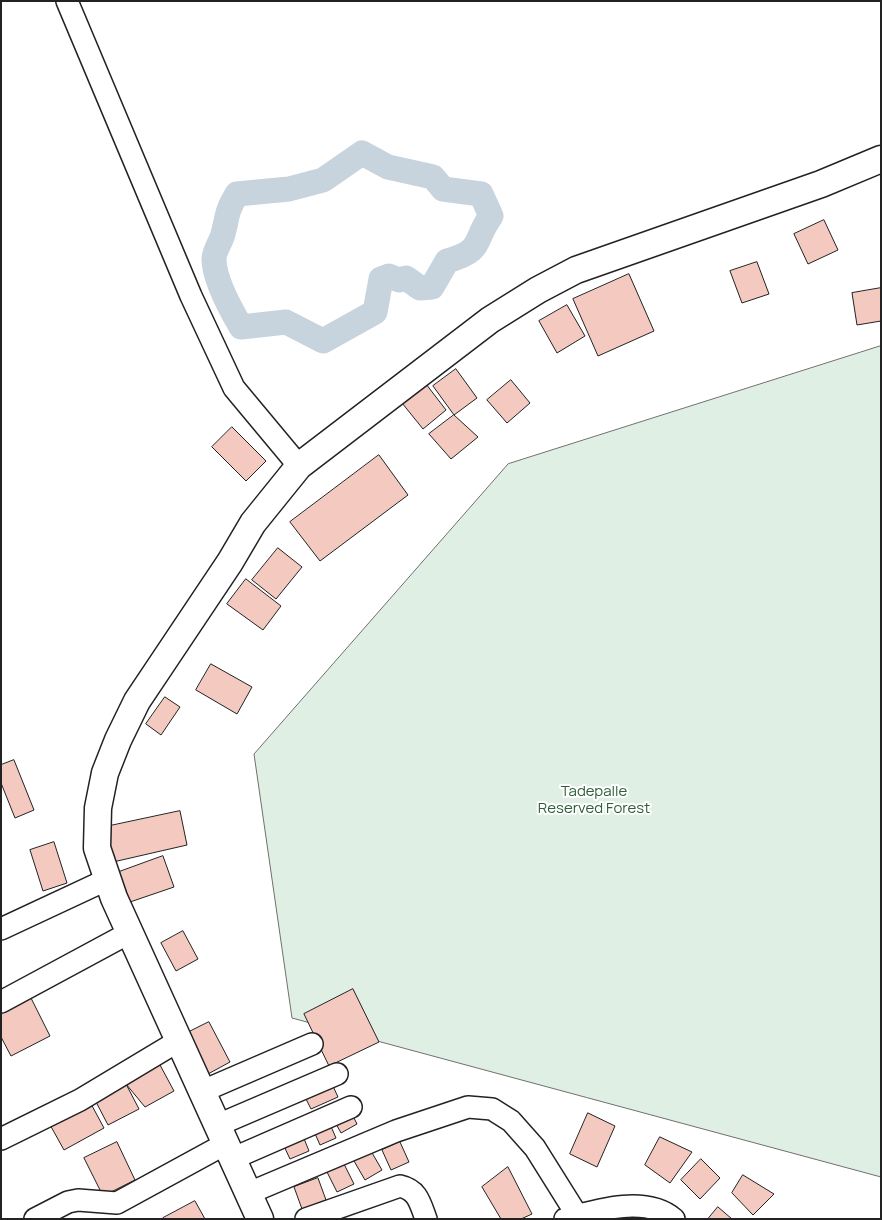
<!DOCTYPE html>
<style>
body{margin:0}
#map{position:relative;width:882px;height:1220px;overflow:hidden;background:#fff;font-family:Manrope,sans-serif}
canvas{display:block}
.frame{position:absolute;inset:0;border:2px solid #222;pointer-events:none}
</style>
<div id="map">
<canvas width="882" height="1220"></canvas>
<div class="frame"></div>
</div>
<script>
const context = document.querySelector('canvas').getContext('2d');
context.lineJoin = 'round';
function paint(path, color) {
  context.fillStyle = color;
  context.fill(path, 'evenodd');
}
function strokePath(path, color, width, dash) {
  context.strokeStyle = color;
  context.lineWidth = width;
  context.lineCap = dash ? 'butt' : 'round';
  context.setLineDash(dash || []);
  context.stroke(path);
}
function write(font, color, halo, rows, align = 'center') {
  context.font = font + ' Manrope,sans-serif';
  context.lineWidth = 4;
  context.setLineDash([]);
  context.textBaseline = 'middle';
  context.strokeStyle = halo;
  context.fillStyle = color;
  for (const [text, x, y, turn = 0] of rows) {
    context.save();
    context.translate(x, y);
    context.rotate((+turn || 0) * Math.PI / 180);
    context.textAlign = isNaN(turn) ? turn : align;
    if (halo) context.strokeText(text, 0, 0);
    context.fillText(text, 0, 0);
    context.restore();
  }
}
const green = new Path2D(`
 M881 346V1177L292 1018 254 754 508 464Z`);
const canal = new Path2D(`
 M362 153 388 167 433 177 443 189 481 194 491 216C472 242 485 250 447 261L432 287 420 288 406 278 399 280 389 276 381 279 375 312 323 341 286 322 241 327C231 310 214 279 214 259 214 251 221 242 223 234 228 215 226 212 237 194L289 189 323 180Z`);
const building = new Path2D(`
 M824 220 838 250 808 264 794 234Z
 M757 262 769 294 742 303 730 271Z
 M629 274 654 331 598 356 573 299Z
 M881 288V321L857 325 852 293Z
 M567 305 585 336 557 353 539 321Z
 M456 369 477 398 454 415 433 386Z
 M511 380 530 403 507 423 487 400Z
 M426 384 446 410 423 429 402 403Z
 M454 415 478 437 451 459 429 434Z
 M232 427 266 461 246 481 212 447Z
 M379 455 408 495 320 561 290 522Z
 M278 548 302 567 276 599 252 580Z
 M246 579 281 606 263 630 227 604Z
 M211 664 252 687 237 714 196 690Z
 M165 697 180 707 161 735 146 724Z
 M14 760 34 810 15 818 1 783V765Z
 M180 811 187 845 113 862 105 827Z
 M54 842 67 883 43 891 30 850Z
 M163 856 174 887 130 902 119 872Z
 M183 931 198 959 176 971 161 943Z
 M353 989 379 1042 329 1066 304 1014Z
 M30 996 50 1036 11 1056 1 1037V1012Z
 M209 1022 230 1062 208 1074 187 1033Z
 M160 1065 174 1091 145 1107 126 1084Z
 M126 1084 139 1109 108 1125 95 1100Z
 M332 1084 338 1097 311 1109 305 1097Z
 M90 1102 104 1128 64 1150 49 1123Z
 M588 1113 615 1126 597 1167 570 1154Z
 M352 1114 357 1124 341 1133 335 1122Z
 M329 1122 336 1138 320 1145 313 1129Z
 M303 1136 309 1151 290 1159 283 1144Z
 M660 1137 692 1152 670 1183 645 1165Z
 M117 1142 135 1180 103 1196 84 1158Z
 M400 1142 409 1162 391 1170 382 1150Z
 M371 1151 382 1170 365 1180 354 1161Z
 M701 1159 720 1178 700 1199 681 1180Z
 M344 1164 354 1184 337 1192 327 1172Z
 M508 1167 532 1214 521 1219H501L482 1187Z
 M743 1175 774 1194 753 1215 732 1193Z
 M318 1178 326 1200 302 1209 294 1187Z
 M195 1201 205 1219H163V1218Z
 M718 1207 732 1219H708Z`);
const minor = new Path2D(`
 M67 1 191 296 234 388 299 466
 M1 929 106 880
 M1 1002 129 933
 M203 1091 312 1044
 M218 1125 337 1074
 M1 1139 80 1100 180 1040
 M234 1158 351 1107
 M249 1193 396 1131 468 1107 492 1109 511 1121 535 1148 577 1215
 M35 1219 68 1202 78 1200 117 1203 227 1143
 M306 1219 400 1186C418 1190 420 1203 426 1219
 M565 1219C597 1210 646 1195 674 1219`);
const tertiary = new Path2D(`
 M260 1219 114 898 97 848 98 808 105 773 118 740 137 701 230 562 253 523 299 466 490 320 538 290 576 270 821 184 881 159`);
const parkNames = [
 ["Tadepalle",594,792],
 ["Reserved Forest",594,809]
];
paint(green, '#e0efe3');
strokePath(green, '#6f6f6f', 1);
strokePath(canal, '#c7d3dd', 25);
paint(building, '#f3c9c0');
strokePath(building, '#222', 1);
strokePath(minor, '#222', 24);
strokePath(tertiary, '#222', 29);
strokePath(minor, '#fff', 21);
strokePath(tertiary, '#fff', 26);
write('15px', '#2f5e38', '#fff', parkNames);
</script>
